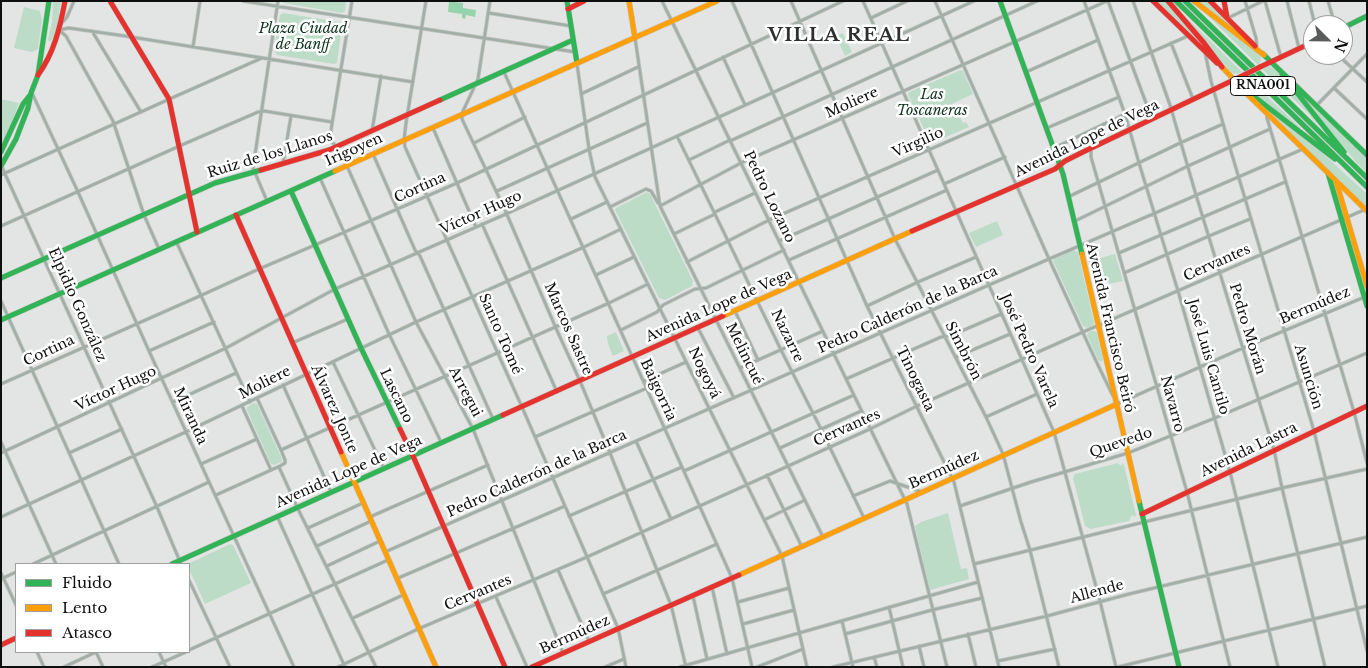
<!DOCTYPE html>
<meta charset="utf-8">
<style>
body{margin:0}
#map{position:relative;width:1368px;height:668px;overflow:hidden;background:#e3e5e4;font-family:"Libre Baskerville",serif}
canvas{display:block}
.frame{position:absolute;inset:0;border:2px solid #0e100f;pointer-events:none}
.legend{position:absolute;left:15px;top:563px;width:175px;height:90px;box-sizing:border-box;background:#fff;border:1px solid #9f9f9f;margin:0;padding:6px 9px;list-style:none;font-size:15px;color:#0e100f}
.legend li{display:flex;align-items:center;gap:10px;height:25px}
.legend b{width:25px;border:1px solid #9f9f9f}
.north{position:absolute;left:1303px;top:15px;width:50px;height:50px;box-sizing:border-box;background:#fff;border:1px solid #9f9f9f;border-radius:50%;rotate:113deg;font-size:14px;font-weight:700;line-height:20px;text-align:center;color:#0e100f}
.north::after{content:'';display:block;margin:auto;width:18px;height:22px;background:#595b5a;clip-path:polygon(50% 0,100% 100%,50% 72%,0 100%)}
</style>
<div id="map">
<canvas width="1368" height="668"></canvas>
<div class="frame"></div>
<ul class="legend">
<li><b style="height:6px;background:#30b455"></b>Fluido</li>
<li><b style="height:6px;background:#ff9f0a"></b>Lento</li>
<li><b style="height:6px;background:#e5322d"></b>Atasco</li>
</ul>
<div class="north">N</div>
</div>
<script>
const context = document.querySelector('canvas').getContext('2d');
context.lineJoin = 'round';
function paint(path, color) {
  context.fillStyle = color;
  context.fill(path, 'evenodd');
}
function strokePath(path, color, width, dash) {
  context.strokeStyle = color;
  context.lineWidth = width;
  context.lineCap = dash ? 'butt' : 'round';
  context.setLineDash(dash || []);
  context.stroke(path);
}
function write(font, color, halo, rows, align = 'center') {
  context.font = font + ' "Libre Baskerville",serif';
  context.lineWidth = 5;
  context.setLineDash([]);
  context.textBaseline = 'middle';
  context.strokeStyle = halo;
  context.fillStyle = color;
  for (const [text, x, y, turn = 0] of rows) {
    context.save();
    context.translate(x, y);
    context.rotate((+turn || 0) * Math.PI / 180);
    context.textAlign = isNaN(turn) ? turn : align;
    if (halo) context.strokeText(text, 0, 0);
    context.fillText(text, 0, 0);
    context.restore();
  }
}
const green = new Path2D(`
 M53 1H61C58 15 60 31 50 42L48 40 52 22Z
 M282 1H346L345 11 342 13 283 3Z
 M1154 1H1165L1205 48H1203Z
 M1197 1H1209L1249 41Z
 M24 7 40 11 42 20 38 49 32 52 14 48Z
 M1200 8 1260 55 1261 58 1260 63 1258 65Z
 M1179 10 1242 72 1237 74 1232 73 1221 61Z
 M283 13 340 22 342 26 337 63 334 64 277 55 274 50 280 15Z
 M843 33 852 52 845 56 836 36Z
 M1269 66C1285 74 1306 107 1318 122L1316 123 1310 116V115L1262 69Z
 M961 70 963 71 973 94 952 104 954 109 956 108 963 123 966 122 969 127 932 143 930 142 908 95 909 92Z
 M1246 77 1301 128 1299 129 1247 90 1242 83 1243 80Z
 M1 99 19 103 7 135 1 145Z
 M1307 100 1367 158V173L1355 161 1306 101Z
 M1260 103 1316 147 1367 194V208L1306 148 1259 104Z
 M1328 173 1335 180 1367 286V306Z
 M647 192 650 194 693 281 692 286 665 300 659 298 615 210 616 208Z
 M997 221 1003 235 976 247 969 233Z
 M1074 250 1078 252 1094 322V325L1087 328 1083 326 1053 261 1055 258Z
 M1115 254 1123 281 1109 284 1108 280 1101 282 1099 270 1091 271 1089 261Z
 M1092 331H1095L1097 333 1103 359 1101 362 1098 360 1087 335 1089 332Z
 M616 332 624 351 613 356C610 349 607 343 607 336Z
 M254 403 257 404 282 459 281 462 274 465 271 464 247 410V407Z
 M1118 463 1121 466 1122 463 1124 465 1136 515 1135 517 1132 515 1129 521 1091 529 1085 526 1073 478 1075 474Z
 M948 513 961 569 967 568 969 579 930 590 915 526 921 522Z
 M230 544 233 545 251 583 205 604 189 569 188 564Z`);
const water = new Path2D(`
 M449 1 463 3V8L476 10 475 17 466 15 465 19 462 18V14L448 12Z`);
const street = new Path2D(`
 M243 1 575 52
 M352 1 331 130V140L339 151 347 166 416 322 473 429 563 653
 M426 1 406 123 404 140 405 147 522 407 618 628 626 667
 M490 1 478 79 463 111 462 119 505 210 555 326 580 381 610 453 671 605 686 667
 M662 1 907 504 947 667
 M732 1 867 306 954 482 999 667
 M791 1 895 239 986 417 1003 454 1021 522 1030 550 1059 667
 M863 1 1054 432 1100 601 1116 667
 M935 1 1049 259 1096 361 1113 396
 M1084 1 1125 114 1139 163 1178 291 1230 472 1278 667
 M1108 1 1152 119
 M1133 1 1170 105 1196 195 1274 450 1282 488 1325 667
 M1245 1 1256 38 1257 48
 M1265 1 1281 57
 M1287 1 1299 48
 M1309 1 1315 25
 M1328 1 1335 25
 M489 13 571 26
 M871 18 907 1
 M1228 18 1263 1
 M61 24 67 17 74 1
 M59 30 69 28 125 36 413 82
 M59 30 66 36 113 121 144 215 159 249
 M92 31 141 112
 M635 38 660 206 823 537
 M1171 43 1193 99
 M193 47 200 1
 M1205 52 1211 81 1230 148 1314 431 1367 651
 M1338 55 1367 82
 M723 57 745 105
 M577 64 589 149 595 177 782 556 807 667
 M504 72 732 578 752 667
 M1026 72 1098 40
 M1334 88 1367 119
 M32 93 78 192 149 351 294 667
 M581 94 638 67
 M1316 106 1367 54
 M1267 114V118L1354 412 1367 463
 M433 128 476 227
 M1047 128 1119 97
 M372 131 381 76
 M677 136 781 350 821 429 864 518
 M730 141 1037 1
 M474 143 525 117
 M1054 148 1125 114
 M1091 148V157L1187 492 1230 667
 M373 154 415 250 420 256 493 419
 M689 160 730 140
 M283 163 291 116
 M1 165 157 507 181 564
 M1 175 174 97 262 58
 M320 178 389 334 441 442
 M944 184 1005 157
 M497 191 647 123
 M1068 197 1180 143 1223 124
 M267 201 253 168 278 1
 M660 206 741 163 1107 1
 M610 207 646 189 651 191 658 203
 M715 212 755 193
 M571 219 607 202
 M1075 221 1188 166 1270 129
 M482 224 557 392
 M1 226 184 144 258 112 264 111 332 122
 M674 234 715 214
 M176 241 250 402
 M779 241 938 170
 M1119 253 1285 182
 M789 260 947 190
 M687 262 769 220 1188 36
 M1124 273 1209 236 1250 219
 M596 275 634 257
 M1 301 119 564
 M867 306 918 282 976 257
 M735 311 758 360
 M698 328 734 398
 M621 330 657 312 663 305 695 289 706 288 784 250
 M292 343 348 319
 M149 351 214 322
 M956 357 1010 334
 M333 362 384 469
 M740 368 823 331
 M846 379 941 337 950 336 1001 314
 M644 381 686 362
 M1 384 202 295 259 269 315 245 457 183 843 1
 M283 385 331 492
 M173 402 236 373
 M1117 404 1236 351 1367 296
 M242 406 271 470
 M986 417 1037 394
 M535 437 647 388
 M636 441 671 519
 M1 442 56 564
 M780 448 861 411
 M281 450 307 438 609 303 648 284
 M1 453 226 348 335 289 506 214 974 1
 M69 453 122 429
 M201 464 257 439
 M279 467 297 507 376 667
 M684 471 854 395
 M767 475 802 547
 M216 495 280 466 285 463V460L281 450 257 398
 M853 496 890 481 922 492
 M960 506 1031 482 1128 453 1215 418 1367 353
 M277 516 345 667
 M569 516 682 467
 M1 517 190 430 416 322 584 247 621 229
 M764 520 805 500
 M308 528 363 503
 M317 546 369 522 372 516 488 465
 M385 552 989 285 1303 149
 M33 564 209 482
 M974 564 1282 488 1367 469
 M327 566 380 541
 M558 570 589 641
 M1 573 16 605
 M1 579 16 572
 M396 579 565 506
 M189 580 230 667
 M712 587 727 654
 M603 594 717 544
 M693 596 707 659
 M496 597 527 667
 M738 602 789 588
 M889 607 903 667
 M353 618 403 595
 M842 621 853 667
 M743 624 794 610
 M845 634 932 610 982 598
 M968 634 976 667
 M919 646 924 667
 M189 650 388 560
 M37 652 44 667
 M96 652 103 667
 M159 652 166 667
 M874 657 877 667
 M998 661 1055 649
 M64 667 96 652
 M152 667 186 652
 M338 667 418 629 587 557 870 429 917 406 1083 332 1366 209
 M605 667 624 659
 M680 667 978 582
 M757 667 803 649
 M833 667 1047 616 1129 594 1367 537
 M1118 667 1367 606`);
const fast = new Path2D(`
 M567 1 577 63
 M1000 1 1063 174 1082 254
 M1176 1 1367 187
 M1185 1 1367 178
 M1343 28 1367 16
 M1263 54 1367 155
 M1282 74 1344 152
 M1239 85 1335 159
 M440 100 573 40
 M1 152 23 104 31 94
 M1 166 16 139 28 108 31 93 38 75 49 1
 M1328 173 1367 306
 M291 191 361 348 400 429
 M1 278 215 183 261 170
 M1 320 335 171
 M1139 501 1179 667
 M172 564 503 415`);
const slow = new Path2D(`
 M629 1 635 38
 M1194 1 1264 55
 M1222 67 1240 86
 M1244 91 1367 211
 M335 171 717 1
 M1336 181 1367 286
 M1082 254 1139 501
 M723 316 912 231
 M341 452 436 667
 M739 575 1117 404`);
const jam = new Path2D(`
 M110 1 169 99 197 232
 M1153 1 1217 63
 M1168 1 1204 43 1222 67
 M1210 1 1255 46
 M1224 1 1227 17
 M568 9 584 1
 M1260 67 1313 42
 M38 75C54 53 60 28 65 1
 M261 170 329 150 440 100
 M236 215 341 452
 M912 231 1055 169 1065 161 1083 152 1244 75
 M503 415 723 316
 M400 429 413 456 505 667
 M1142 514 1367 406
 M1 645 16 638
 M532 667 739 575`);
const jamBridge = new Path2D(`
 M1244 75 1260 67`);
const shields = [
 [1263,86,65]
];
const shieldNames = [
 ["RNA001",1263,86]
];
const parkNames = [
 ["Plaza Ciudad",303,29],
 ["de Banff",303,45],
 ["Las",932,95],
 ["Toscaneras",932,111]
];
const streetNames = [
 ["Moliere",852,103,-24],
 ["Avenida Lope de Vega",1087,139,-26],
 ["Virgilio",918,143,-24],
 ["Irigoyen",354,150,-24],
 ["Ruiz de los Llanos",270,155,-17],
 ["Cortina",420,188,-24],
 ["Pedro Lozano",769,197,64],
 ["Víctor Hugo",481,213,-24],
 ["Cervantes",1217,263,-24],
 ["Elpidio González",77,305,66],
 ["Avenida Lope de Vega",719,306,-24],
 ["Bermúdez",1315,306,-23],
 ["Pedro Calderón de la Barca",908,310,-24],
 ["Avenida Francisco Beiró",1110,328,77],
 ["Marcos Sastre",568,329,66],
 ["Pedro Morán",1247,329,73],
 ["Santo Tomé",500,334,66],
 ["Nazarre",787,336,64],
 ["Cortina",49,351,-25],
 ["Simbrón",963,351,63],
 ["José Pedro Varela",1029,351,66],
 ["Melincué",744,354,64],
 ["José Luis Cantilo",1208,357,74],
 ["Nogoyá",704,373,64],
 ["Asunción",1308,377,73],
 ["Tinogasta",915,379,64],
 ["Moliere",265,383,-27],
 ["Víctor Hugo",116,389,-25],
 ["Baigorria",658,390,65],
 ["Arregui",465,392,62],
 ["Lascano",396,396,64],
 ["Navarro",1172,404,75],
 ["Álvarez Jonte",334,409,66],
 ["Miranda",190,416,65],
 ["Cervantes",847,428,-24],
 ["Quevedo",1121,443,-19],
 ["Avenida Lastra",1249,450,-26],
 ["Bermúdez",944,470,-24],
 ["Avenida Lope de Vega",349,472,-24],
 ["Pedro Calderón de la Barca",537,474,-24],
 ["Allende",1097,592,-15],
 ["Cervantes",478,593,-23],
 ["Bermúdez",575,635,-24]
];
const districtNames = [
 ["VILLA REAL",839,36]
];
paint(green, '#bddcc8');
paint(water, '#96d3ad');
strokePath(street, '#c1c3c2', 4);
strokePath(fast, '#c1c3c2', 6);
strokePath(slow, '#c1c3c2', 6);
strokePath(jam, '#c1c3c2', 6);
strokePath(street, '#a2afa7', 2.5);
strokePath(fast, '#30b455', 5);
strokePath(slow, '#ff9f0a', 5);
strokePath(jam, '#e5322d', 5);
strokePath(jamBridge, '#c1c3c2', 6, []);
strokePath(jamBridge, '#e5322d', 5);
for (const [x, y, w] of shields) {
  const box = new Path2D();
  box.roundRect(x - w / 2, y - 9.5, w, 19, 4);
  context.fillStyle = '#fff';
  context.fill(box);
  strokePath(box, '#0e100f', 1);
}
write('bold 12px', '#0e100f', null, shieldNames);
write('italic 14px', '#0d331d', '#fff', parkNames);
write('14px', '#0e100f', '#fff', streetNames);
context.letterSpacing = '1px';
write('bold 19px', '#2d302e', '#fff', districtNames);
context.letterSpacing = '0px';
</script>
